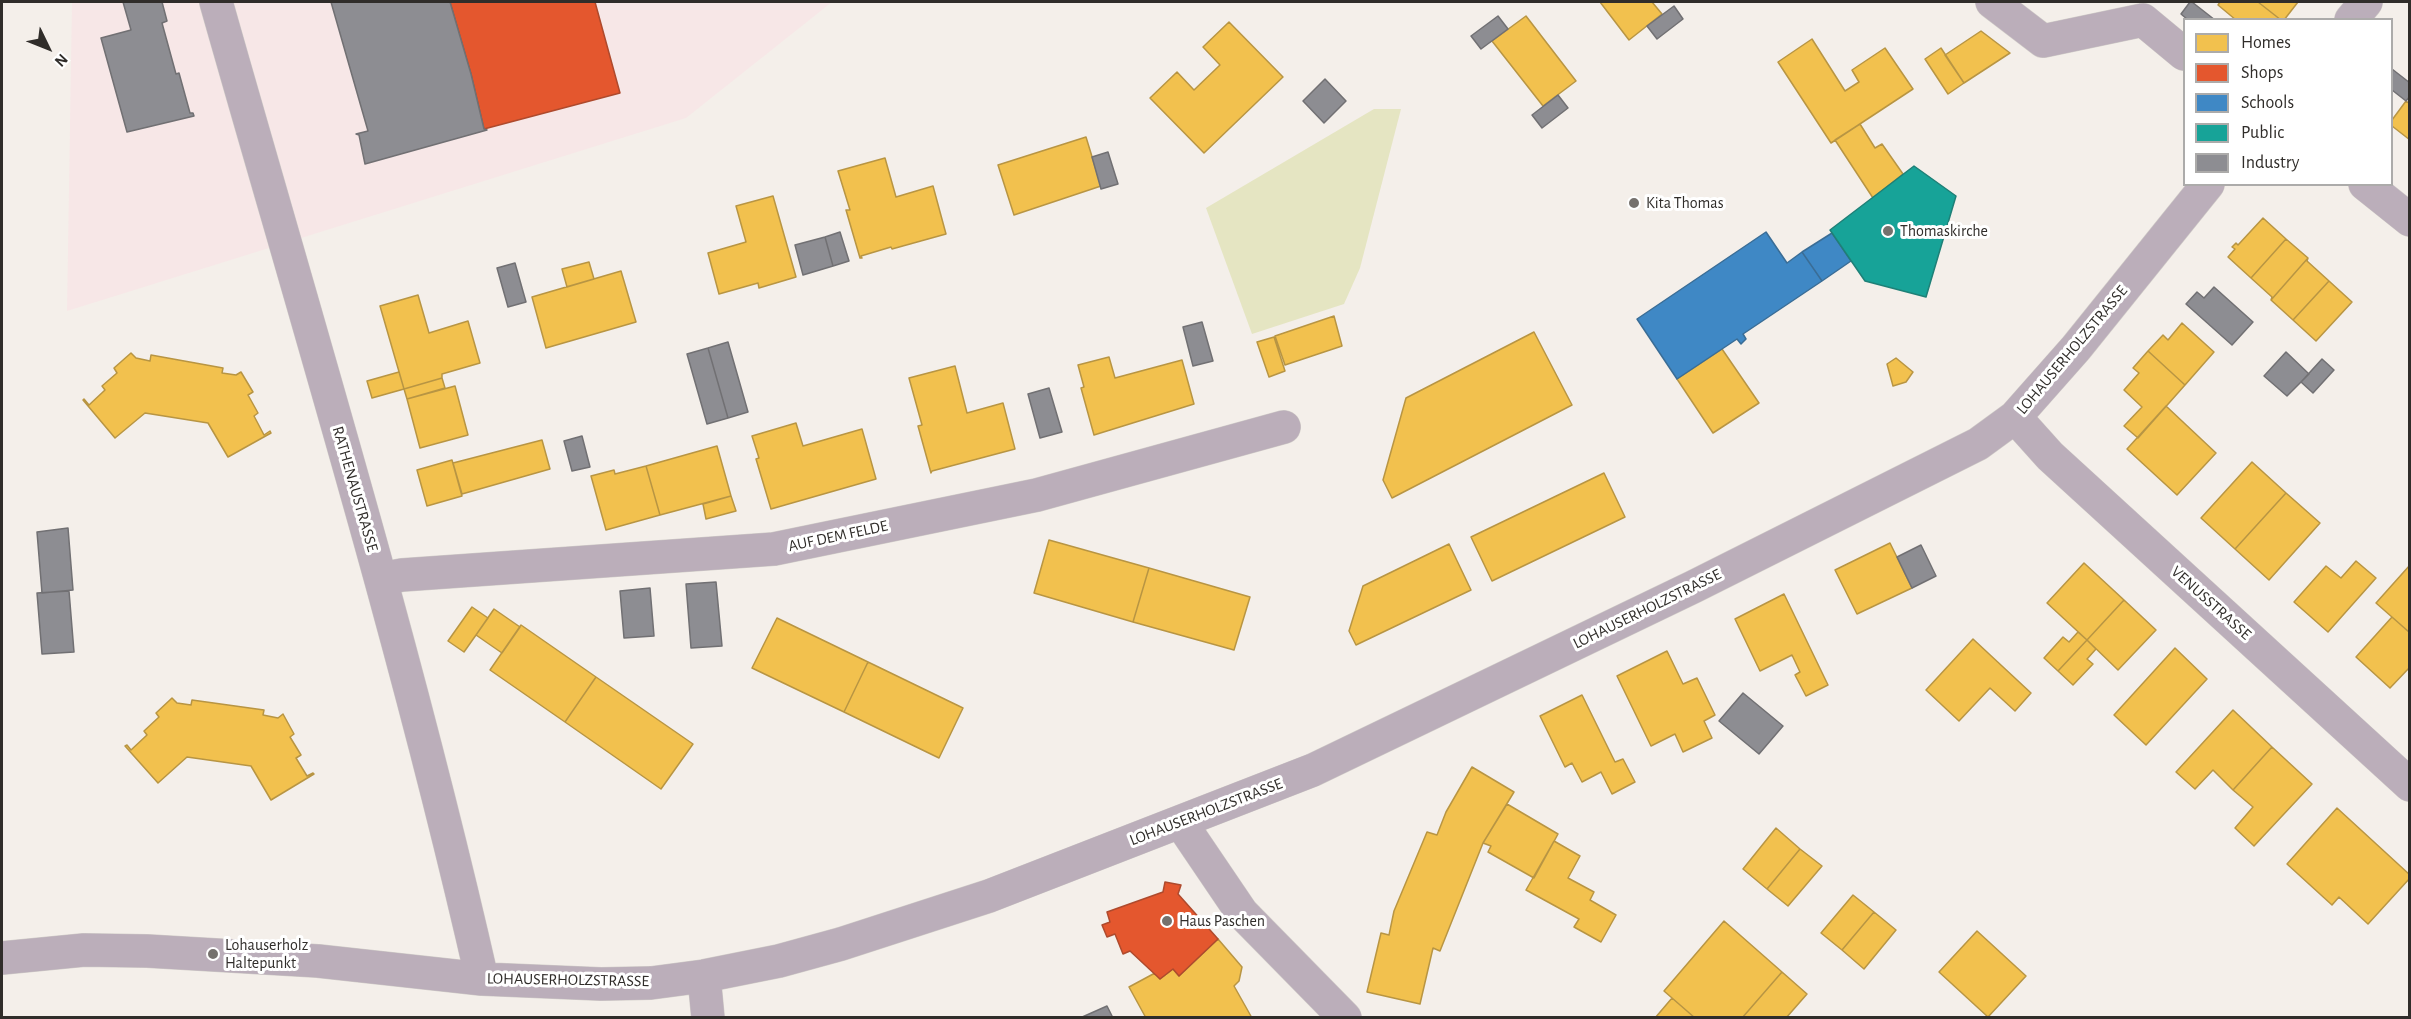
<!DOCTYPE html>
<style>
body{margin:0}
#map{position:relative;width:2411px;height:1019px;overflow:hidden;background:#f4efea;font-family:"Alegreya Sans",sans-serif}
canvas{display:block}
.frame{position:absolute;inset:0;border:3px solid #302d2a;pointer-events:none}
.legend{position:absolute;left:2183px;top:18px;width:210px;height:168px;box-sizing:border-box;background:#fff;border:2px solid #acabaa;margin:0;padding:8px 10px;list-style:none;font-size:18px;color:#302d2a}
.legend li{display:flex;align-items:center;gap:12px;height:30px}
.legend b{width:30px;border:2px solid #acabaa}
.north{position:absolute;left:18px;top:18px;width:60px;height:60px;-webkit-text-stroke:4px #fff;paint-order:stroke;rotate:133deg;font-size:16px;font-weight:700;line-height:24px;text-align:center;color:#302d2a}
.north::after{content:'';display:block;margin:auto;width:21px;height:27px;background:#302d2a;clip-path:polygon(50% 0,100% 100%,50% 72%,0 100%)}
</style>
<div id="map">
<canvas width="2411" height="1019"></canvas>
<div class="frame"></div>
<ul class="legend">
<li><b style="height:16px;background:#f2c14e"></b>Homes</li>
<li><b style="height:16px;background:#e4572e"></b>Shops</li>
<li><b style="height:16px;background:#3f88c5"></b>Schools</li>
<li><b style="height:16px;background:#17a398"></b>Public</li>
<li><b style="height:16px;background:#8d8d92"></b>Industry</li>
</ul>
<div class="north">N</div>
</div>
<script>
const context = document.querySelector('canvas').getContext('2d');
context.lineJoin = 'round';
function paint(path, color) {
  context.fillStyle = color;
  context.fill(path, 'evenodd');
}
function strokePath(path, color, width, dash) {
  context.strokeStyle = color;
  context.lineWidth = width;
  context.lineCap = dash ? 'butt' : 'round';
  context.setLineDash(dash || []);
  context.stroke(path);
}
function write(font, color, halo, rows, align = 'center') {
  context.font = font + ' "Alegreya Sans",sans-serif';
  context.lineWidth = 6;
  context.setLineDash([]);
  context.textBaseline = 'middle';
  context.strokeStyle = halo;
  context.fillStyle = color;
  for (const [text, x, y, turn = 0] of rows) {
    context.save();
    context.translate(x, y);
    context.rotate((+turn || 0) * Math.PI / 180);
    context.textAlign = isNaN(turn) ? turn : align;
    if (halo) context.strokeText(text, 0, 0);
    context.fillText(text, 0, 0);
    context.restore();
  }
}
const industrial = new Path2D(`
 M72 2H832L686 118 67 311Z`);
const green = new Path2D(`
 M1374 109H1401L1360 268 1344 304 1252 334 1206 208Z`);
const homes = new Path2D(`
 M1600 2H1652L1662 14 1629 40Z
 M2220 2H2258L2281 20H2236L2218 5Z
 M2258 2H2298L2284 20H2281Z
 M1526 16 1576 81 1543 106 1492 41Z
 M1229 22 1283 77 1204 153 1150 98 1177 72 1194 90 1220 65 1203 47Z
 M1981 31 2010 53 1964 83 1945 55Z
 M1812 39 1845 91 1859 82 1852 70 1885 48 1913 89 1831 143 1778 62Z
 M1941 48 1964 83 1948 94 1925 59Z
 M2406 101 2410 104V140L2392 126V120Z
 M1860 124 1875 148 1882 144 1903 174 1873 198 1835 140Z
 M1086 137 1101 186 1014 215 998 165Z
 M885 158 896 197 933 186 946 234 892 249 891 247 861 256 862 258H860L846 210H850L838 171Z
 M773 196 796 277 759 288 758 283 719 294 708 253 746 242 736 206Z
 M2263 218 2286 239 2251 278 2228 257 2235 249 2232 247 2236 243 2238 245Z
 M2286 239 2308 258 2271 300 2272 297 2251 278Z
 M2308 258 2307 261 2329 281 2293 320 2271 300Z
 M589 262 594 279 567 287 562 269Z
 M621 271 636 322 546 348 532 297Z
 M2329 281 2352 302 2316 341 2293 320Z
 M418 295 429 333 468 321 480 363 442 374V378L404 389 380 306Z
 M1334 316 1342 346 1285 365 1275 336Z
 M2182 323 2214 352 2185 385 2148 351 2163 335 2168 340Z
 M1534 332 1572 405 1392 498 1383 480 1406 398Z
 M1274 337 1285 371 1269 377 1257 342Z
 M1722 349 1759 403 1713 433 1677 379Z
 M2148 351 2185 385 2138 438 2124 426 2142 407 2124 390 2139 373 2133 368Z
 M131 353 136 358 150 361 151 355 223 368 222 373 236 375 241 372 253 392 248 395 258 413 254 416 264 435 270 431 271 433 228 457 208 423 145 413 115 438 83 400 84 399 89 405 105 390 102 386 117 373 114 368Z
 M1109 357 1115 378 1182 360 1194 404 1094 435 1081 388 1084 387 1078 365Z
 M1896 358 1913 372 1906 382 1893 386 1887 364Z
 M955 366 967 413 1003 403 1015 449 932 471 931 473 918 426 922 425 909 378Z
 M399 372 404 389 372 398 367 381Z
 M442 378 445 388 407 399 404 389Z
 M455 386 468 435 420 448 407 399Z
 M2166 406 2216 453 2177 495 2127 449Z
 M796 423 803 446 862 429 876 479 771 509 756 459 759 458 752 436Z
 M542 440 550 469 462 494 453 463Z
 M717 446 731 496 660 515 646 466Z
 M452 460 462 496 427 506 417 470Z
 M2252 462 2286 493 2235 549 2201 518Z
 M646 466 660 515 606 530 591 476 614 470 615 474Z
 M1604 473 1625 517 1492 581 1471 537Z
 M2286 493 2320 523 2269 580 2235 549Z
 M731 496 736 511 706 519 703 504Z
 M1049 540 1149 568 1133 622 1034 593Z
 M1890 543 1912 588 1857 614 1835 570Z
 M1449 544 1471 590 1356 645 1349 631 1363 586Z
 M2356 561 2376 578 2328 632 2294 602 2326 566 2341 578Z
 M2084 563 2124 600 2087 640 2047 603Z
 M2410 565V631L2409 632 2376 603Z
 M1149 568 1250 597 1234 650 1133 622Z
 M1784 594 1828 685 1806 696 1795 675 1800 672 1792 655 1760 671 1735 619Z
 M2124 600 2156 630 2118 670 2087 640Z
 M472 607 488 618 464 652 448 641Z
 M494 609 520 627 502 653 476 635Z
 M2392 617 2410 633V667L2390 688 2356 657Z
 M777 618 868 662 844 712 752 668Z
 M521 625 596 677 565 722 490 670Z
 M2078 632 2087 640 2058 671 2044 658 2063 637 2069 642Z
 M1973 639 2031 693 2015 711 1990 688 1959 721 1926 690Z
 M2087 640 2096 649 2087 659 2093 664 2073 685 2058 671Z
 M2175 648 2207 679 2146 745 2114 715Z
 M1667 651 1683 684 1697 678 1715 715 1704 721 1712 738 1683 752 1675 734 1651 746 1617 676Z
 M868 662 963 708 939 758 844 712Z
 M596 677 693 744 661 789 565 722Z
 M1582 695 1615 762 1623 759 1635 782 1612 794 1601 772 1582 782 1572 763 1565 767 1540 716Z
 M172 698 177 703 191 705 192 700 264 710 263 715 278 718 283 714 294 734 290 737 301 755 296 758 307 776 313 773 314 774 271 800 251 766 187 757 158 783 125 746 127 745 131 750 147 735 144 731 159 717 156 713Z
 M2233 710 2272 747 2233 790 2213 770 2195 789 2176 772Z
 M2272 747 2312 784 2254 846 2235 828 2253 807 2233 790Z
 M1472 767 1514 792 1483 843 1440 951 1433 948 1420 1004 1367 992 1381 933 1389 935 1394 911 1427 832 1437 835 1446 812Z
 M1507 804 1558 834 1534 878 1488 852 1491 846 1483 843Z
 M2337 808 2410 875V878L2368 924 2339 897 2332 905 2287 864Z
 M1776 828 1800 849 1767 889 1743 869Z
 M1554 841 1580 856 1568 878 1594 892 1590 900 1616 915 1601 942 1574 927 1579 919 1526 890Z
 M1800 849 1822 866 1788 906 1767 889Z
 M1853 895 1874 912 1842 950 1821 933Z
 M1874 912 1896 930 1864 969 1842 950Z
 M1724 921 1782 972 1742 1018H1695L1664 991Z
 M1977 931 2026 976 1988 1017 1939 972Z
 M1218 939 1242 967 1239 981 1234 986 1252 1018H1146L1129 987 1155 973 1160 979 1173 969 1179 976Z
 M1782 972 1807 994 1786 1018H1742Z
 M1672 998 1695 1018H1655Z`);
const shops = new Path2D(`
 M450 2H595L620 93 484 129 471 74Z
 M1165 882 1181 885 1178 894 1218 939 1179 976 1173 969 1160 979 1130 951 1123 954 1115 934 1107 937 1102 925 1110 922 1107 912 1163 892Z`);
const schools = new Path2D(`
 M1766 232 1787 263 1802 252 1822 281 1743 334 1746 339 1741 344 1737 339 1677 379 1637 319Z
 M1832 233 1851 261 1822 281 1802 252Z`);
const public = new Path2D(`
 M1914 166 1956 196 1926 297 1865 281 1830 230Z`);
const industry = new Path2D(`
 M123 2H162L167 21 162 23 176 74 179 73 190 113H193L194 116 127 132 101 38 131 30Z
 M331 2H450L471 74 484 129 487 130 365 164 359 135 356 134 368 131Z
 M2190 2H2192L2215 20H2188L2181 14Z
 M1674 6 1683 19 1657 39 1647 26Z
 M1498 16 1508 29 1481 49 1471 36Z
 M2392 69 2410 83V96L2406 101 2392 90Z
 M1325 79 1346 101 1324 123 1303 101Z
 M1558 95 1568 108 1542 128 1532 115Z
 M1108 152 1118 184 1101 189 1092 157Z
 M840 232 849 261 833 266 825 237Z
 M825 237 833 266 803 275 795 245Z
 M515 263 526 302 508 307 497 268Z
 M2214 287 2253 322 2232 345 2186 304 2197 292 2204 298Z
 M1202 322 1213 361 1193 366 1183 327Z
 M728 342 748 412 728 418 708 348Z
 M708 348 728 418 707 424 687 354Z
 M2286 352 2309 374 2287 396 2264 376Z
 M2322 359 2334 370 2313 393 2301 382Z
 M1049 388 1062 432 1040 438 1028 394Z
 M582 436 590 467 572 471 564 441Z
 M68 528 73 590 42 593 37 532Z
 M1921 545 1936 576 1912 588 1897 557Z
 M716 582 722 646 691 648 686 584Z
 M650 588 654 636 624 638 620 591Z
 M69 591 74 652 42 654 37 593Z
 M1743 693 1783 726 1759 754 1719 721Z
 M1107 1006 1113 1018H1080Z`);
const minor = new Path2D(`
 M216 2C308 326 407 649 482 979
 M1992 2 2043 41 2143 20 2184 54
 M2351 20 2366 2
 M2365 184 2410 220
 M2015 417 2050 456 2410 785
 M381 579 402 575 774 549 1037 495 1284 427
 M1181 823 1242 913 1345 1018
 M2 958 84 950 147 951 318 961 482 979 601 984 651 983 704 976 779 961 841 944 989 896 1313 770 1693 587 1978 444 2015 417 2076 348 2208 184
 M704 976 708 1018`);
const markers = [
 [1634,203,6,"#75716d"],
 [1888,231,6,"#75716d"],
 [1167,921,6,"#75716d"],
 [213,954,6,"#75716d"]
];
const poiNames = [
 ["Kita Thomas",1646,203],
 ["Thomaskirche",1900,231],
 ["Haus Paschen",1179,921],
 ["Lohauserholz",225,945],
 ["Haltepunkt",225,963]
];
const streetNames = [
 ["LOHAUSERHOLZSTRASSE",2072,350,-50],
 ["RATHENAUSTRASSE",355,489,74],
 ["AUF DEM FELDE",838,536,-12],
 ["VENUSSTRASSE",2211,603,42],
 ["LOHAUSERHOLZSTRASSE",1647,609,-26],
 ["LOHAUSERHOLZSTRASSE",1206,812,-21],
 ["LOHAUSERHOLZSTRASSE",568,980,1]
];
paint(industrial, '#f7e7e7');
paint(green, '#e5e5c2');
paint(homes, '#f2c14e');
strokePath(homes, '#b89543', 1.5);
paint(shops, '#e4572e');
strokePath(shops, '#ae4a2d', 1.5);
paint(schools, '#3f88c5');
strokePath(schools, '#3a6d96', 1.5);
paint(public, '#17a398');
strokePath(public, '#1e8077', 1.5);
paint(industry, '#8d8d92');
strokePath(industry, '#717073', 1.5);
strokePath(minor, '#d0ccc8', 34);
strokePath(minor, '#bbaeba', 33);
for (const [x, y, r, color] of markers) {
  const dot = new Path2D();
  dot.arc(x, y, r, 0, 2 * Math.PI);
  context.fillStyle = color;
  context.fill(dot);
  strokePath(dot, '#fff', 2);
}
write('16px', '#302d2a', '#fff', poiNames, 'left');
write('16px', '#302d2a', '#fff', streetNames);
</script>
